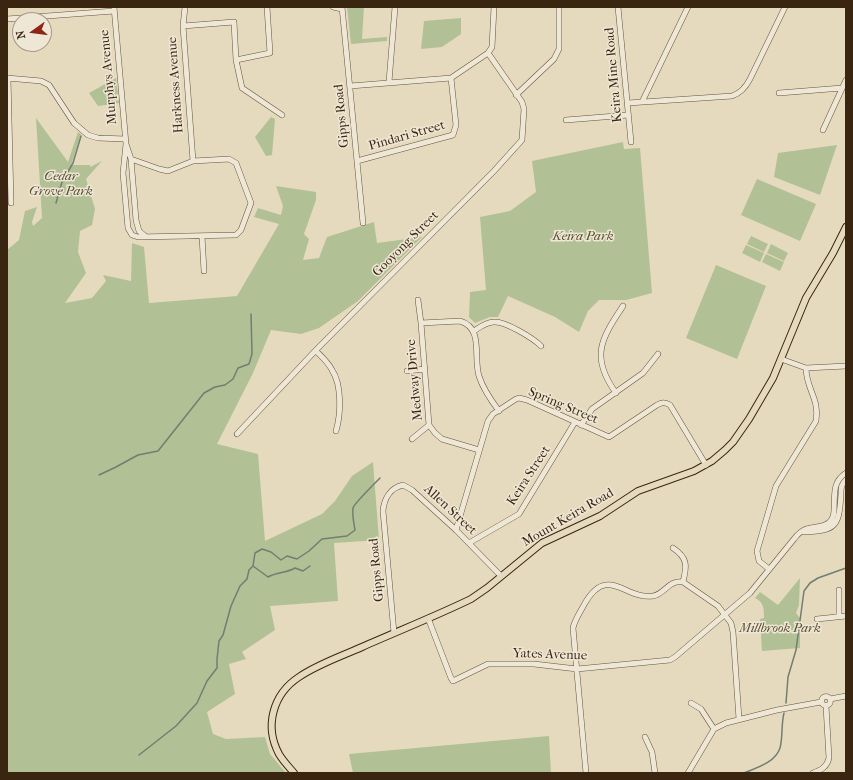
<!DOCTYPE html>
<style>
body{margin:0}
#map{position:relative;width:853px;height:780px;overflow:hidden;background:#e6dabe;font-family:"IM FELL French Canon",serif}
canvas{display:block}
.frame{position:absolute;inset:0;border:8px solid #392510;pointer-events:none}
.north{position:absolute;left:12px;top:12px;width:40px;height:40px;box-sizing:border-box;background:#efe7d5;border:1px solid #a69986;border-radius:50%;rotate:256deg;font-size:11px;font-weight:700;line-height:16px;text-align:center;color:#392510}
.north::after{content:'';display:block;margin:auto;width:14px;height:18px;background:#8f2418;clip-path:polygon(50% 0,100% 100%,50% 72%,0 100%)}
</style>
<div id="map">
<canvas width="853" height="780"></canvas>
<div class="frame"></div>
<div class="north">N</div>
</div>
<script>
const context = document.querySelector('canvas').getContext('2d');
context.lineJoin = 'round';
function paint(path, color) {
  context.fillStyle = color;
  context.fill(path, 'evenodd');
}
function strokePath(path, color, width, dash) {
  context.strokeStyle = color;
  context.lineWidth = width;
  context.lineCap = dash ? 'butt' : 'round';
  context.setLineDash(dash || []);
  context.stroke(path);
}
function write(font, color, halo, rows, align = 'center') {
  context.font = font + ' "IM FELL French Canon",serif';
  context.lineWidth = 3;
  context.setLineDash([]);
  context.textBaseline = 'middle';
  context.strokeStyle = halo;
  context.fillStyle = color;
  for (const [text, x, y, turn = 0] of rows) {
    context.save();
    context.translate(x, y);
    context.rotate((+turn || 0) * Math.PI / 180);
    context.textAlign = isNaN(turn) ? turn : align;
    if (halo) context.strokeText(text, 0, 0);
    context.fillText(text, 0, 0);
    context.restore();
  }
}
const green = new Path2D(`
 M347 7H364L362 39 387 37V41L351 44Z
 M461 18V34L442 47 421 49 424 21Z
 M116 78 119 103 98 106 89 93Z
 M271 117 275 119 272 155 266 156 255 137Z
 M36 118 68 162 78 132 81 134 71 165H90V167L102 161 86 179 95 209 92 225 80 231 78 252 86 273 65 303 92 298 106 281 103 275 131 281 132 243 144 247 149 303 237 296 279 224 254 217 258 208 281 215 283 206 276 186 316 192V200L304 234 309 239 303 260 319 258 327 237 374 222 377 243 422 237 358 301 319 328 301 334 271 330 253 373 217 444 258 454 265 541 322 514 335 501 352 476 373 462 379 540 334 543 338 601 270 606 275 630 242 652 246 659 229 664 235 694 207 712 213 734 226 739 265 737 270 754 286 773H7V250L19 240 25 211 37 207 32 222 33 226 42 218Z
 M623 142 624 149 640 148 652 293 626 300H599L588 311 579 332 555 317 508 296 498 317H490L475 323 469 317 470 292 486 290 480 217 510 211 536 192 532 161Z
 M837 145 820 195 774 177 778 153Z
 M757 179 816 204 800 241 741 215Z
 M751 236 768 244 764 252 747 244Z
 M771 244 788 253 784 261 767 253Z
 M746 245 764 253 760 262 742 253Z
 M766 254 784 262 780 271 762 262Z
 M716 265 766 286 737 359 686 338Z
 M800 578 799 605 796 613 800 618V648L762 651 760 619 764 618C764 609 764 602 755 598L760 592 778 605Z
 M549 736 551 773H353L349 754Z`);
const stream = new Path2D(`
 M56 203 62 182 73 163 81 136
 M99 475 116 467 138 455 158 451 204 393 215 387 225 385 233 379 238 368 249 364 252 354 251 314
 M253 566 268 577C277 572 287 573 295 568L303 571 310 566
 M786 703 788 677 796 650 804 591 810 583 818 578 846 568
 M139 755 176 726 197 703 207 681 217 668V659L219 641 223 635 231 606 240 586 247 579 249 570 253 566 255 553 262 549 271 552 281 560 287 556 297 559 309 551 322 539 347 536 355 530C354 524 352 515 353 508 354 504 375 483 380 478
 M744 773C756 768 775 763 780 748 783 737 781 725 784 713`);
const minor = new Path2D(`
 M114 7 126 144 131 159 136 220 139 231 145 236
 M185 7 183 26 193 161
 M333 7 342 9
 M342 7 363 223
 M618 7 631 142
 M7 19 114 11
 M183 26 234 22 236 60 242 88 282 115
 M236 60 270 53 267 7
 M7 78 41 81 49 85 74 123 88 135 98 138 125 139
 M8 78 11 203
 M389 82 395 7
 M350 86 451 78 488 53 492 47 494 7
 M779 93 842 88
 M516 95 554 59 559 49V7
 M642 102 688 7
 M628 103 732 96C741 93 746 87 750 79L785 7
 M566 120 628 115
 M823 130 846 80
 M126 144 123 173 128 228 132 235 138 237 236 235 241 230 251 203 236 163 229 159 193 161 168 171 159 169 131 159
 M357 161 453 135 456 125 451 78
 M202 236 204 271
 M418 300 421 323 429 425 435 433 442 439 479 450
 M421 323 460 321C484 328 473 357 479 376 483 389 490 399 499 411
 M474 331C480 327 486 322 494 322 505 321 533 338 541 346
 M316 351C322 357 328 362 332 370 342 385 341 414 336 431
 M781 359 806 368 846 366
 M407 371 425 369
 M616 393C590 357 601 339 623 306
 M581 425 592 409 643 373 658 354
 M237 434 316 350 494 171 522 140 524 109 522 102 488 53
 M412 439 429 425
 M456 530 488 421 493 414 516 399 519 398 527 400 609 437 657 405C662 402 665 402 670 405L706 465
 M803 532C837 531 839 526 841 494 841 488 841 484 846 480
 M469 543 519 514 575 422
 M673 548C688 558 687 566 683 582
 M769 569 759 561 757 551 776 486 816 421C820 399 806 389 806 368
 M839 616V590
 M428 618 451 678 453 681 488 664H534L577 669 670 660 675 657 750 593 794 539C797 535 801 531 806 529 814 526 827 528 832 519 833 517 834 513 834 510 835 495 832 482 846 473
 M817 619 846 616
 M394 633 383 511C384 499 390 488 403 485L412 490 456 530 501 576
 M821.5 701a4.5 4.5 0 1 1 9 0a4.5 4.5 0 1 1-9 0Z
 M830 699 846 696
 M691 703 701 709 714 729
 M645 737 652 752 655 773
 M586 773 573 628C575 619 581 611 585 603 608 564 625 600 653 596 665 594 668 580 683 582L718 606 731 623 733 632 739 719
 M688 773 714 729 726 723 777 710 821 702
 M813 773C821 770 827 767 829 758L826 706`);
const major = new Path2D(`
 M294 773C289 767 283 761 279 754 264 726 273 694 299 677 318 664 342 656 362 647 398 631 436 616 471 599L487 588 542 543 600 516 638 491 694 471 712 461 725 450 733 442 749 419 773 378 806 298 833 253 846 227`);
const streetNames = [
 ["Keira Mine Road",614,75,-95],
 ["Murphys Avenue",109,77,-95],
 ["Harkness Avenue",176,85,-94],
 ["Gipps Road",342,116,-95],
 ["Pindari Street",407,136,-16],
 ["Gooyong Street",406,244,-45],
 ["Medway Drive",415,380,-95],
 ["Spring Street",563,406,23],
 ["Keira Street",529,476,-57],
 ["Allen Street",450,510,43],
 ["Mount Keira Road",568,518,-30],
 ["Gipps Road",377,570,-95],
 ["Yates Avenue",550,655,2]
];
const parkNames = [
 ["Cedar",61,177],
 ["Grove Park",61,192],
 ["Keira Park",583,237],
 ["Millbrook Park",780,629]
];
paint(green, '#b1c195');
strokePath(stream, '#717e72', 1.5);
strokePath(minor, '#64523c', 6);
strokePath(major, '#392510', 8);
strokePath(minor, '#efe7d5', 5);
strokePath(major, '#e6dabe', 6);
write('13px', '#392510', '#efe7d5', streetNames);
write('italic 13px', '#574c31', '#efe7d5', parkNames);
</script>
